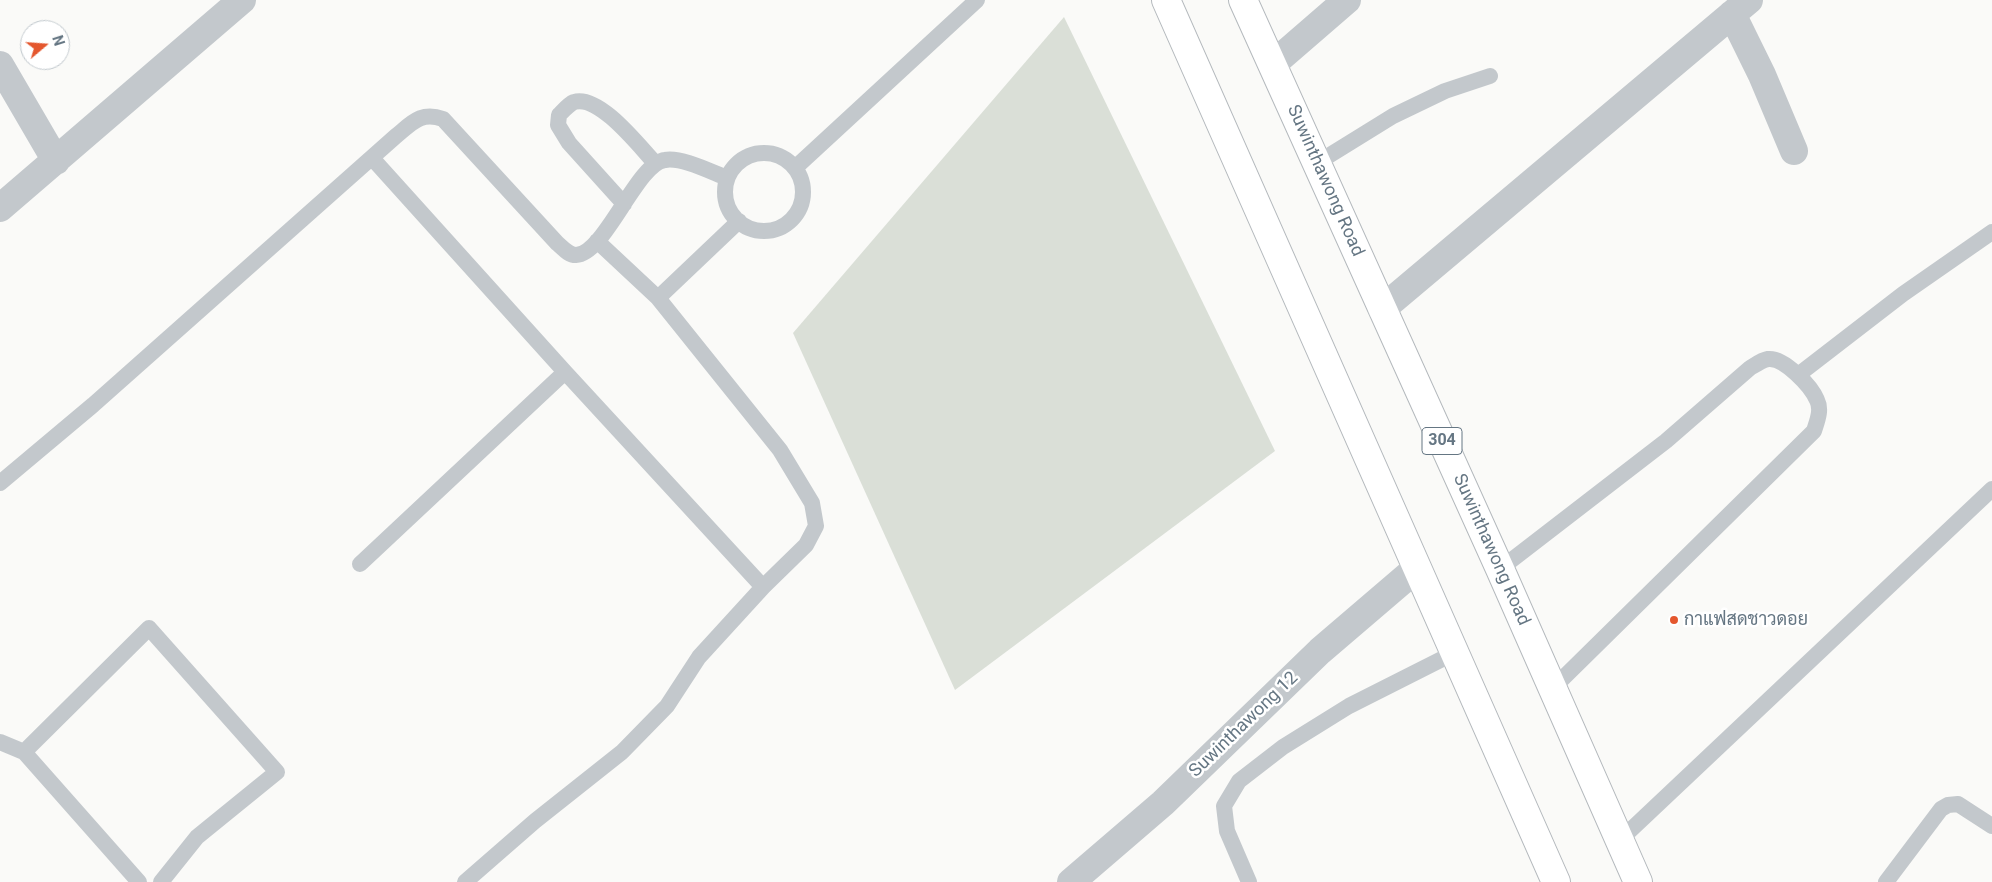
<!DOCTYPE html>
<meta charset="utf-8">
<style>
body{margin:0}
#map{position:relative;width:1992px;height:882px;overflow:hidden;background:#fafaf8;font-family:Roboto,sans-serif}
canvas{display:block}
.north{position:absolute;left:20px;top:20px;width:50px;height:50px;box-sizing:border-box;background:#fff;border:1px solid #c1c8cd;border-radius:50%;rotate:72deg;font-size:14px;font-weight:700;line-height:20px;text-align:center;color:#657683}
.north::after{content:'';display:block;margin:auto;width:18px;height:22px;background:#e4572e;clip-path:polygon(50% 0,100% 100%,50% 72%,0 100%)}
</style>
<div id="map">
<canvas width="1992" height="882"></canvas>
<div class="north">N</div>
</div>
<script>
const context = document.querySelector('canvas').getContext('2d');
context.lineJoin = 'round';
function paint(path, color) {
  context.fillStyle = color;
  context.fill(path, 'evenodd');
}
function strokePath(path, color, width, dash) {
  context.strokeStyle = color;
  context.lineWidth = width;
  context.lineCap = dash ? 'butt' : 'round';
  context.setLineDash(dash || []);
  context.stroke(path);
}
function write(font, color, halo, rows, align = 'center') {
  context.font = font + ' Roboto,Sarabun,sans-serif';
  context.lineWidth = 5;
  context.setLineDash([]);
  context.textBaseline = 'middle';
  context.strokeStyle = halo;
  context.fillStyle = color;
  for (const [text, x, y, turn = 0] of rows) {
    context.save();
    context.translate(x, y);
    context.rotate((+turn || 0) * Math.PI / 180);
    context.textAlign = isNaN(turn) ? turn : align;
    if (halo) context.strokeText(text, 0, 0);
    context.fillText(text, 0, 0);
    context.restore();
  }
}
const green = new Path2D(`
 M1064 17 1275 451 955 690 793 333Z`);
const lane = new Path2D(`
 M725 192a39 39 0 1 1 78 0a39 39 0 1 1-78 0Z
 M372 158 565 372 763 587
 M1317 163 1393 116 1445 91 1490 76
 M796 167 977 0
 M624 204 569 143 558 125 559 115C563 111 569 104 574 102 599 94 639 146 655 163
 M597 241 658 298
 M1798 375 1903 294 1992 232
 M0 483 93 405 396 136C412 123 421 111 443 119L557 243C563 248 568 255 576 255 605 254 637 163 665 160 682 157 711 172 727 178
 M360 564 565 372
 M1500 569 1666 441 1750 368C1755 365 1762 360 1768 359 1784 357 1811 386 1817 400 1822 410 1817 421 1814 431L1552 689
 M0 742 24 752 139 882
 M24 752 149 628 277 772 197 837 161 882
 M1620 840 1992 489
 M465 882 535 821 622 752 667 706 699 657 763 587 806 545 816 526 812 503 780 450 658 298 739 221
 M1249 882 1227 831 1224 806 1239 781 1283 747 1349 706 1454 653
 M1886 882 1941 809 1948 805 1958 804 1992 826`);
const street = new Path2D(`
 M1732 14 1762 75 1794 151
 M1273 64 1347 0
 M0 65 56 161
 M0 208 242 0
 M1382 309 1749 0
 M1071 882 1163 803 1320 651 1417 568`);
const highway = new Path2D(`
 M1166 0 1556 882
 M1243 0 1500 569 1638 882`);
const markers = [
 [1674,620,5,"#e4572e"]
];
const shields = [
 [1442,441,40]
];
const shieldNames = [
 ["304",1442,441]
];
const streetNames = [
 ["Suwinthawong Road",1325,181,66],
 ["Suwinthawong Road",1491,550,66],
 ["Suwinthawong 12",1244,725,-44]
];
const poiNames = [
 ["กาแฟสดชาวดอย",1684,620]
];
paint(green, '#dadfd7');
strokePath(highway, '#b4b9bd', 30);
strokePath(lane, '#c3c8cc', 16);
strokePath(street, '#c3c8cc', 28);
strokePath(highway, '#fff', 28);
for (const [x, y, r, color] of markers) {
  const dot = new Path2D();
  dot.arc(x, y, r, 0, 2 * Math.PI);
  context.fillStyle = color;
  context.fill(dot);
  strokePath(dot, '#fff', 2);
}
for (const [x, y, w] of shields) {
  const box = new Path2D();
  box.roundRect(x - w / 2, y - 13.5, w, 27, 4);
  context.fillStyle = '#fff';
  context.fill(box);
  strokePath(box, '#657683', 1);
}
write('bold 16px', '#657683', null, shieldNames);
write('18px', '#657683', '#fff', streetNames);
write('18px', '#657683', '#fff', poiNames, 'left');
</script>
